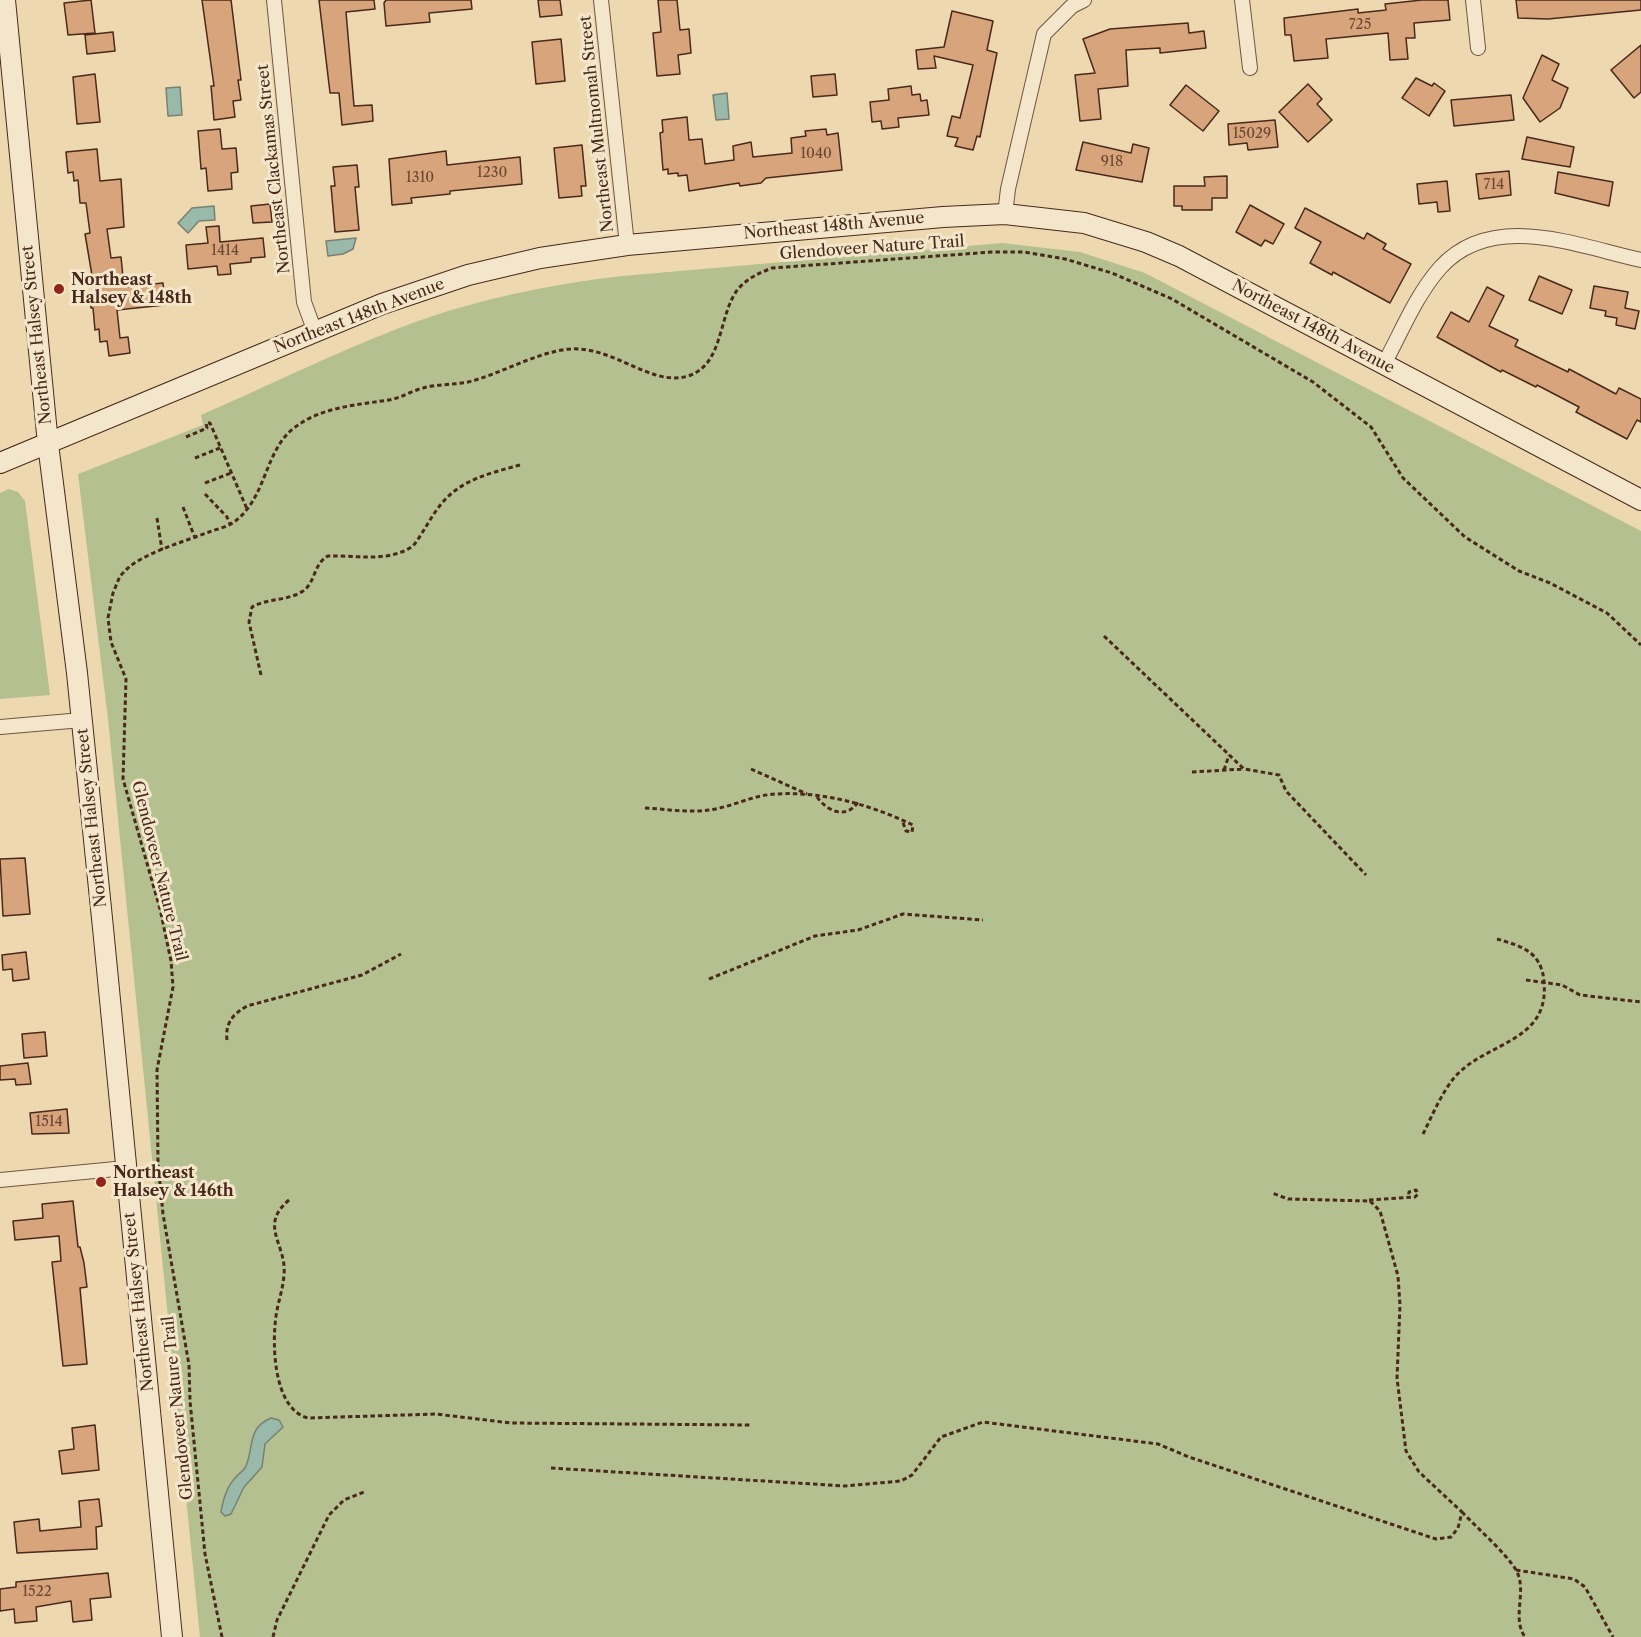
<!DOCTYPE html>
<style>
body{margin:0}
canvas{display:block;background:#eed8af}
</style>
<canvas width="1641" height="1637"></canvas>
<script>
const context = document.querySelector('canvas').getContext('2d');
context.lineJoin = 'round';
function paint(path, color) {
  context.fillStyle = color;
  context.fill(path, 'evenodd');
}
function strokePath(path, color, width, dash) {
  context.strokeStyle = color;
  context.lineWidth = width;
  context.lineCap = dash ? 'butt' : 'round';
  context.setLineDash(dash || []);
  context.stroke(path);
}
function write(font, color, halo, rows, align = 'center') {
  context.font = font + ' "Libre Caslon Text",serif';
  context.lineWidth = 6;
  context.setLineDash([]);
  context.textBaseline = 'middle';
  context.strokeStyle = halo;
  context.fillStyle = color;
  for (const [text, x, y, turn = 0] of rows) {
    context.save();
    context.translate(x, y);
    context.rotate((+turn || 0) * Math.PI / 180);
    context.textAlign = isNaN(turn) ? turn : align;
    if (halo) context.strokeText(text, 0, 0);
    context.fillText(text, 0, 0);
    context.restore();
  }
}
const green = new Path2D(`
 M1002 243 1080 252 1145 273 1641 531V1637H200L108 719 78 474 203 425 201 415C282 380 363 338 448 311 505 294 562 283 622 276Z
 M9 489 18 492 25 501 50 695 0 699V493Z`);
const water = new Path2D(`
 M180 87 182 115 168 116 166 88Z
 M727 93 729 119 716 120 713 95Z
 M214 206 215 220 199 221 188 233 178 223 192 208Z
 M356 238 353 249 343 254 328 256 326 241Z
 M271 1418 279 1420 283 1427 265 1444 262 1467 244 1487 231 1514 225 1516 221 1512C223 1500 227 1486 236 1477 239 1473 244 1471 246 1466 254 1447 247 1428 271 1418Z`);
const building = new Path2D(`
 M91 0 95 33 68 35 64 3Z
 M202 0H231L241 80H238L241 100 233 101 235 117 214 120 211 86H214Z
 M319 0H374L375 9 346 12 354 106 372 105 373 121 342 125 339 93H330Z
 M386 0H471L472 9 429 13 430 22 386 26 384 3Z
 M538 0H560L562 15 540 17Z
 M658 0H677L680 30 689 29 691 53 678 55 680 74 657 76 653 33 661 32Z
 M1422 0H1448L1450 20 1414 23 1415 38H1406L1408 59 1390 60 1388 33 1326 39 1328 58 1294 61 1291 35H1285L1284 18 1358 9V13L1386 10 1385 4Z
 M1516 0H1641V10L1548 19 1518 18Z
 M952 11 993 21 987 50 997 53 980 137 977 136 973 150 955 146 958 138 947 136 952 116 960 118 973 65 934 56 936 68 918 69 916 50 944 47Z
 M1188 23 1189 33 1204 31 1206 48 1160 53V48L1126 50 1128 86 1098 89 1101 119 1080 121 1075 75 1095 73 1083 39 1110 29Z
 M113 32 115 51 87 54 85 35Z
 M561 39 565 81 536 84 532 42Z
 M1641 45V92L1634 98 1611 70Z
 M1542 55 1559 64 1552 80 1568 88 1560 108 1540 122 1523 98Z
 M95 74 100 122 77 124 73 77Z
 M835 74 837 95 813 97 811 76Z
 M1416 78 1432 86 1434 83 1445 91 1429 116 1402 98Z
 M1308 84 1322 99 1317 104 1332 120 1308 142 1279 112Z
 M1186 85 1219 111 1203 131 1170 105Z
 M911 86 912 95 920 94 921 101 927 100 929 115 898 118 899 127 882 129 881 121 872 122 870 102 889 100 888 89Z
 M1511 95 1514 120 1454 126 1451 100Z
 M687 117 689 140 702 139 705 164 734 160 733 146 751 142 753 157 792 153 791 138 806 136 805 131 826 129 827 135 838 133 842 170 766 178 761 183 740 186 739 183 689 191 687 175 678 176V173L668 174V169L663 170 660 133 663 132 662 120Z
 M1275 120 1278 147 1248 150 1247 143 1229 145 1228 124Z
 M220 129 222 149 236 148 238 172 231 173 232 189 208 191 206 168 201 169 198 131Z
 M1527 137 1574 147 1570 167 1522 159Z
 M1083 142 1131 153 1133 144 1149 148 1142 182 1076 170Z
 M582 145 586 186H581L582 196 559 198 554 148Z
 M97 149 100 181 121 179 124 227 107 229 111 258 121 257 124 287 163 283 165 305 117 310 120 338 128 337 130 353 109 356 107 341 100 342 99 329 95 330 93 308H91L89 293H95L85 234 90 233 86 203H80L78 180 74 181 73 172 68 173 66 152Z
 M446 151 447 165 520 157 522 184 450 191V194L411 198 412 203 392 205 389 159Z
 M357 165 359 187H355L359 230 335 232 331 186H335L333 167Z
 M1509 171 1511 195 1479 199 1476 174Z
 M1558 172 1613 182 1609 206 1555 193Z
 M1227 176V198H1212V210H1182V206H1174V186H1205L1204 177Z
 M1447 181 1450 211 1438 212 1437 202 1419 204 1417 184Z
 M270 204 272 222 253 223 251 206Z
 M1250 205 1284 224 1273 244 1265 240 1261 246 1236 232Z
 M1305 208 1364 239 1367 233 1386 244 1383 249 1411 264 1390 303 1333 272 1332 275 1310 263 1321 242 1295 228Z
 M219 226 220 242 263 238 265 257 251 258V262L230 264 231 274 218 275 217 266 188 269 186 245 208 243 206 227Z
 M1539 276 1572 290 1562 314 1529 300Z
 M1594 286 1628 292 1625 308 1639 311 1635 329 1616 325 1617 318 1605 316 1606 311 1590 308Z
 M1487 287 1504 296 1489 326 1518 340 1515 346 1568 372 1569 369 1616 394 1619 388 1641 399V422L1637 420 1627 439 1576 412 1579 407 1537 385 1536 387 1502 370 1501 372 1437 337 1451 312 1469 322Z
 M25 858 30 914 3 916 0 859Z
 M26 952 29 979 13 981 12 969 3 970 2 955Z
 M45 1032 47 1056 24 1058 22 1034Z
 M28 1063 31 1084 16 1085 15 1079 0 1080V1066Z
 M67 1109 69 1133 32 1134 30 1113Z
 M73 1201 78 1247H80L84 1263 87 1287 80 1288 87 1364 63 1366 52 1262 61 1261 59 1236 15 1240 13 1221 43 1218 42 1204Z
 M95 1425 99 1470 62 1474 59 1451 74 1449 72 1428Z
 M99 1499 102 1526 96 1527 97 1549 17 1553 14 1522 39 1519 40 1531 81 1527 79 1501Z
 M108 1573 111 1597 90 1599 92 1620 73 1622 71 1601 36 1607 37 1621 15 1623 14 1609 0 1611V1589L16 1587V1582Z`);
const path = new Path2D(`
 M186 437 207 428 206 423H210L247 509
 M195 458 220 448
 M205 483 231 473
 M205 494 227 517 230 524
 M183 507 195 538
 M157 518 162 550
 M1104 636 1244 769 1279 775 1286 791 1366 875
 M261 675 249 622 252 607C268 598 288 601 303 591 316 582 313 564 328 556 356 555 388 563 413 546 424 532 431 516 442 503 462 479 491 473 520 465
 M751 769 807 794
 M1224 770 1229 755
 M1192 772 1244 769
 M817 797C827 811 846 820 858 802
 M645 808C665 809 688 813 709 810 732 807 753 795 776 794 823 791 871 805 913 825L912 832 906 831 902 820
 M709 979 815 936 858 930 903 914 983 920
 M1526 980 1562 985 1580 995 1641 1002
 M227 1040C225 1023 233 1014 247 1006L362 975 401 954
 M1423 1134C1432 1116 1441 1094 1454 1078 1485 1041 1550 1044 1544 981 1541 951 1521 946 1497 939
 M289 1200C258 1226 287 1244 284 1275 283 1289 278 1302 276 1316 272 1344 273 1409 308 1418L436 1414 511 1423 751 1425
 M1369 1200 1415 1197 1418 1194 1416 1190 1409 1192 1408 1198
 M551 1468 845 1486 901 1481 912 1475 941 1437 983 1422 1158 1444 1189 1457 1436 1539 1451 1537 1458 1528 1462 1512 1419 1472 1406 1451 1397 1378 1400 1305 1398 1276 1380 1211 1370 1201 1288 1199 1272 1193
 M1462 1512C1477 1528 1505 1552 1516 1570 1528 1591 1511 1617 1525 1637
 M1516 1570 1574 1579 1585 1587 1613 1637
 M222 1637 205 1554 190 1401 189 1365 163 1214 158 1163 157 1070 173 987 171 961 160 909 123 779 126 679 111 642 108 618 113 593 120 576 130 566C153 550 183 542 209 532 217 529 227 527 234 522 267 498 264 451 294 428 321 407 356 405 389 400 401 398 411 391 423 388 437 384 453 385 468 382 500 374 529 356 562 350 610 341 649 388 688 376 724 365 718 315 738 289 748 278 759 273 772 268L992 252H1024L1065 259 1112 273 1172 299 1313 382 1371 427 1403 478 1465 537 1519 571 1550 583 1607 613 1641 645
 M273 1637 277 1620 329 1515 344 1500 364 1492`);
const street = new Path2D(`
 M274 0 304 302 315 332
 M601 0 627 245
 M1242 0 1250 68
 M1473 0 1478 48
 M1005 214 1008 189 1044 34 1072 6 1084 0
 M1384 364C1401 333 1416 295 1440 268 1492 210 1577 246 1641 260
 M0 727 82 720
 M0 1180 126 1168`);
const secondary = new Path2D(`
 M5 0 48 444 77 673 103 928 172 1637
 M0 463 382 304 468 275 540 258 627 245 943 217 1005 214 1084 223 1146 242 1179 256 1641 500`);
const markers = [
 [59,289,6,"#8f2418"],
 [101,1182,6,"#8f2418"]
];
const numberNames = [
 ["725",1360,25],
 ["15029",1252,134],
 ["1040",816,154],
 ["918",1112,162],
 ["1230",492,173],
 ["1310",420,178],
 ["714",1494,185],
 ["1414",225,251],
 ["1514",49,1122],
 ["1522",37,1592]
];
const streetNames = [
 ["Northeast Multnomah Street",597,124,-96],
 ["Northeast Clackamas Street",274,169,-96],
 ["Northeast 148th Avenue",834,226,-5],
 ["Glendoveer Nature Trail",872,248,-4],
 ["Northeast 148th Avenue",359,316,-21],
 ["Northeast 148th Avenue",1313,327,28],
 ["Northeast Halsey Street",37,335,-96],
 ["Northeast Halsey Street",92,818,-96],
 ["Glendoveer Nature Trail",159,871,76],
 ["Northeast Halsey Street",139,1302,-96],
 ["Glendoveer Nature Trail",178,1408,-96]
];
const poiNames = [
 ["Northeast",71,280],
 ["Halsey & 148th",71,298],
 ["Northeast",113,1173],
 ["Halsey & 146th",113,1191]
];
paint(green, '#b4c08f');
paint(water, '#99baab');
strokePath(water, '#798072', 1.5);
paint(building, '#d7a47b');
strokePath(building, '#48291c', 1.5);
strokePath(street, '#725541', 16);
strokePath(secondary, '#48291c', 22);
strokePath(path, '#48291c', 3, [4.5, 3]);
strokePath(street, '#f4e6cb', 14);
strokePath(secondary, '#f4e6cb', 20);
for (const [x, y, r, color] of markers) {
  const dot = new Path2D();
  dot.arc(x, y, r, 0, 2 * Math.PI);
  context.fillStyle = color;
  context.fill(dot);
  strokePath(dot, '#f4e6cb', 2);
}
write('14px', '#6c4834', null, numberNames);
write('16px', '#48291c', '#f4e6cb', streetNames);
write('bold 16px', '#48291c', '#f4e6cb', poiNames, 'left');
</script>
